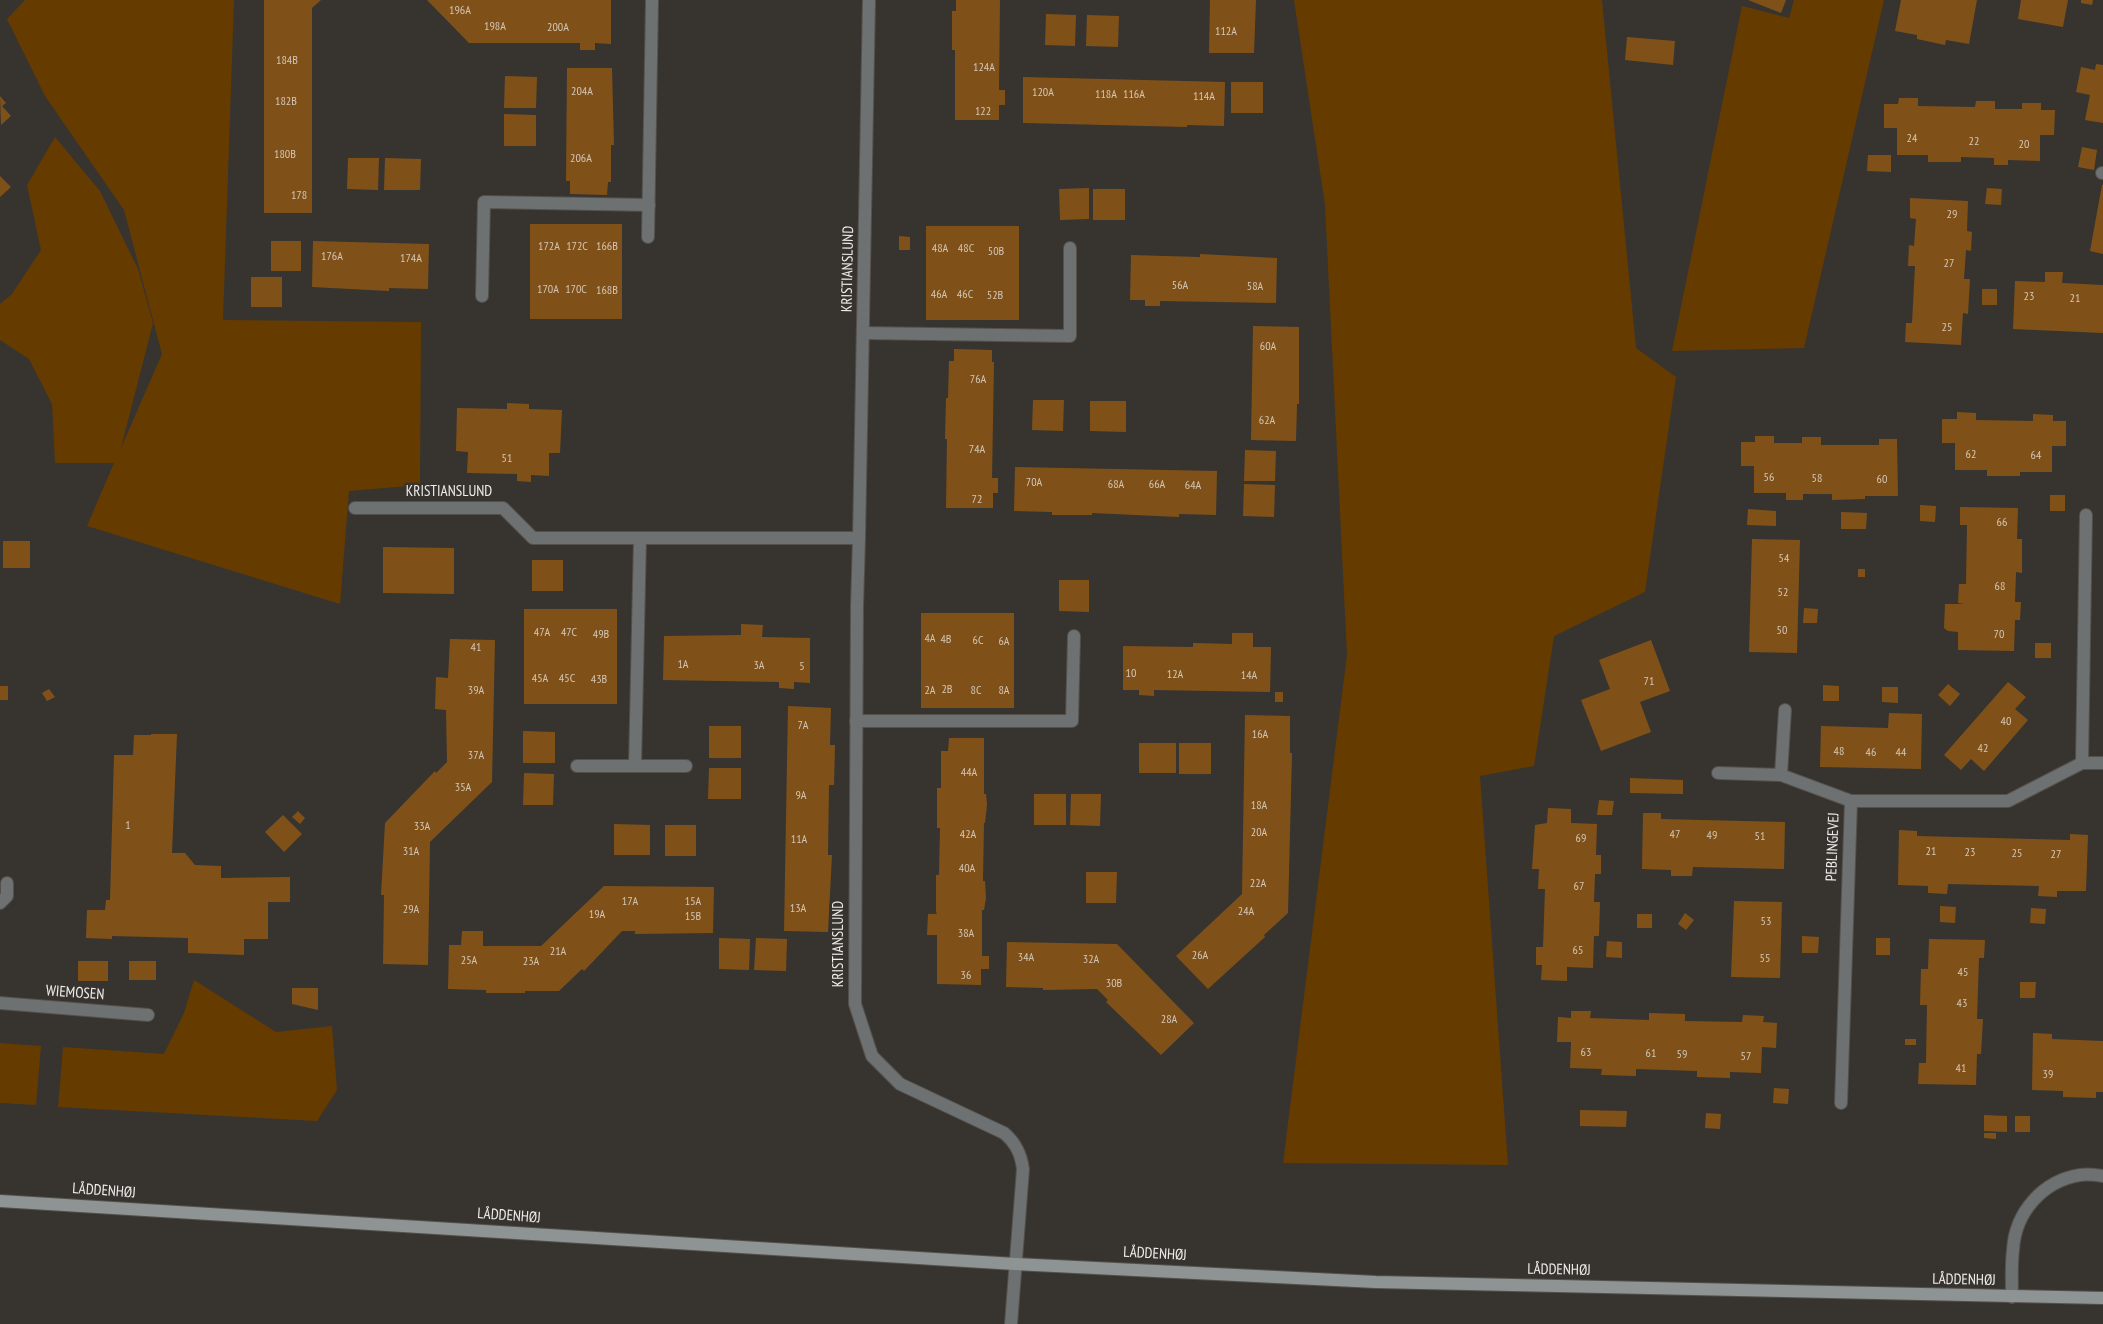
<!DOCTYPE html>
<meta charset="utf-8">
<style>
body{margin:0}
canvas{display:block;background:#37332f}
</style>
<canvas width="2103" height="1324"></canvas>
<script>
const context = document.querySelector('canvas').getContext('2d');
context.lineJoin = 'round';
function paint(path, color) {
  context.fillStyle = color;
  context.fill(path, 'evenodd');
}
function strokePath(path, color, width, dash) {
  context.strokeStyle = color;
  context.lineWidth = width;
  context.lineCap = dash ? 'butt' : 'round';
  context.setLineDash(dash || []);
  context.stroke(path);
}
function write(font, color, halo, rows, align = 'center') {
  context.font = font + ' "PT Sans Narrow",sans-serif';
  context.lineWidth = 5;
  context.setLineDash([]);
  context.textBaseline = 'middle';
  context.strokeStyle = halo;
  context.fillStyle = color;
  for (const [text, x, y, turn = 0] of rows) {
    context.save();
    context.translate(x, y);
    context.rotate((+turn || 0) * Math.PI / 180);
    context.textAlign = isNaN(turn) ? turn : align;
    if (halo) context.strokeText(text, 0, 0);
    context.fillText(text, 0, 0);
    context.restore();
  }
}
const green = new Path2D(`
 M25 0H234L223 320 421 322 420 485 349 491 340 604 87 526 114 463H55L52 404 29 359 0 340V304L12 294 41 250 27 185 55 137 100 191 138 269 153 323 121 448 162 354 124 210 45 96 7 19Z
 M1294 0H1602L1636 348 1676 377 1645 592 1554 636 1534 766 1480 776 1508 1165 1283 1163 1347 655 1325 205Z
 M1794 0H1884L1804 348 1672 351 1742 6 1789 18Z
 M194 980 276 1032 332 1026 337 1090 317 1121 58 1107 63 1047 164 1054 184 1013Z
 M0 1043 41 1046 36 1105 0 1103Z`);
const building = new Path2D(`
 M264 0H321L312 8V213H264Z
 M427 0H611V44L595 43V50H580V43H469Z
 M956 0H1000L999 90H1005V105H999V120H955V50H952V11H956Z
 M1210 0H1256L1254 53H1209Z
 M1748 0H1786L1781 13Z
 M1901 0H1977L1969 44 1946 40 1945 45 1917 39V35L1895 31Z
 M2021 0H2068L2063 27 2018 19Z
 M2081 0H2093L2092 5 2081 3Z
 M1046 14 1076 15 1075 46 1045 45Z
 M1087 15 1119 16 1118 47 1086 46Z
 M1627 37 1675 41 1673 65 1625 60Z
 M2096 64 2103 65V123L2085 120 2090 95 2076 92 2081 67 2095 70Z
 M567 68H612L614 145H611V182H608L607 195 570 194V181H566Z
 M505 76 537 77 536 108H504Z
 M1023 77 1225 82 1224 126 1187 125V127L1023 123Z
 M1231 82H1263V113H1231Z
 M0 96 6 103 2 106 11 116 1 125Z
 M1899 98H1918V106L1975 107 1976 101H1995V109H2022V103H2041V110H2055L2054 135H2040V161L2008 160V165H1994V158L1961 157V162H1928V155H1897V128H1884V104H1898Z
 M504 114 536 115V146H504Z
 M2082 147 2097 150 2094 170 2078 167Z
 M1868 155H1891V172L1867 171Z
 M348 158H379L378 190 347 189Z
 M385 158 421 159 420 190H384Z
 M0 176 11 187 0 197Z
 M2102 185H2103V254L2090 251Z
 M1089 188V219L1060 220 1059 189Z
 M1987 188 2002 189 2001 205 1985 204Z
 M1093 189H1125V220H1093Z
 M1910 198 1968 201 1967 231 1972 232 1971 251 1966 250 1964 279H1970L1968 314 1963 313 1961 345 1905 342 1906 323H1912L1915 266H1908L1909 245 1914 246 1916 219 1910 218Z
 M530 224H622V319H530Z
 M926 226H1019V320H926Z
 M899 236 910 237V250H899Z
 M271 241H301V271H271Z
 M313 241 429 244 428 289 389 288V291L312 287Z
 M1200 254 1277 258 1276 303 1160 301V306H1145V300H1130L1131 255 1200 257Z
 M2045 272H2063L2062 283 2103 285V333L2013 329 2015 281 2045 282Z
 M251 277H282V307H251Z
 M1982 289H1997V305H1982Z
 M1253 326 1299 327V404H1297L1296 441 1251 440Z
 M954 349 992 350V362H994L992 478H998V493H993V508H946L947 439H945L946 398H948L949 361H954Z
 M1033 400H1064L1063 431 1032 430Z
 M1090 401H1126V432L1090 431Z
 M507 403 529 404V409L562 410 560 453H549V476L531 475V482L517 481V474L467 473 468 452 456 451 457 408 507 409Z
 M1957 412 1976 413V420L2033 421V414L2053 415V421H2066V446H2052V472H2020V476H1987V470H1955V443H1942V419H1957Z
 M1755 436H1774V443H1802V437H1821V445H1879V439H1897L1898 496H1865V499L1832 500V494H1803V500H1786V493H1754V466H1741V442H1755Z
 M1245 450 1276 451 1275 481H1244Z
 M1015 467 1217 471 1216 515 1179 514V517L1092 513V515H1052V512L1014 511Z
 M1244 484 1275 485 1274 517 1243 516Z
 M2050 495H2065V511H2050Z
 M1920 505 1936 506 1935 522 1920 521Z
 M1960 507 2018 508 2017 539H2022V573L2016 572 2015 602H2021L2020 620H2015L2014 651 1958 650V632L1948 631 1944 628 1945 604H1965L1958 603 1959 584H1966L1967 525H1960Z
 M1748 509 1776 511V526L1747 525Z
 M1841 512 1867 513 1866 529H1841Z
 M1752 539 1800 540 1797 653 1749 652Z
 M3 541H30V568H3Z
 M383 547 454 548V594L383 593Z
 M532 560H563V591H532Z
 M1858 569H1865V577H1858Z
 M1059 580H1089V612L1059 611Z
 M1804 608 1818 609 1817 623H1803Z
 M524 609H617V704H524Z
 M921 613H1014V708H921Z
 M741 624 763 625 762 637 810 638V683L794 682V689L779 688V682L663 680 664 636 741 635Z
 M1232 633H1253V647H1271L1270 692 1154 690V696L1139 695V690H1123V646L1193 647V643L1232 644Z
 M450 639 495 640 492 782 430 842 428 965 383 964 384 895H381L385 823 435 771 436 773 447 762 446 710 435 709 436 677 448 678Z
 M1651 640 1670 691 1640 702 1651 732 1601 751 1581 700 1610 689 1599 660Z
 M2035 643H2051V658H2035Z
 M2008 682 2026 697 2015 709 2028 720 1984 771 1971 759 1961 770 1944 755Z
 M1948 684 1960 694 1950 706 1938 695Z
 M1823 685 1839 686V701H1823Z
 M0 686H8V700H0Z
 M1882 687H1898V703L1882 702Z
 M49 689 55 697 47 701 42 693Z
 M1275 692H1283V702H1275Z
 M788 706 831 708 830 745H835L834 785H829L828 855H832L828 932 784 931Z
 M1889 713 1922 714 1921 769 1820 767 1821 726 1888 728Z
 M1245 715 1290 716V753H1292L1288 913 1264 935 1265 937 1208 989 1176 956 1242 894Z
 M709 726H741V758H709Z
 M523 731 555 732V763H523Z
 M151 734H177L172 853H185L195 865 221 866V878L290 877V902H268V939H244V955L188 953V938L112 936V939L86 938 87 910H105L106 900H110L114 755H133L134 735H151Z
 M949 738H984V794H986L987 805 985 823H984L983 881H985L986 898 984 910H982V956H989V969H981V985L937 984V935H927L928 914H937L936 912V875H939L940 828H937V788H941V751H948Z
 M1139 743H1176V773H1139Z
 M1179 743H1211V774H1179Z
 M709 768H741V799H708Z
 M524 773 554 774 553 805H523Z
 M1630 778 1683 780V794L1630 793Z
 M1034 794H1066V825H1034Z
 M1071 794H1101L1100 826 1070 825Z
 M1599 800 1614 801 1612 815H1597Z
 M1548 808 1571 809V823L1597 824 1596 855H1601V874H1595L1594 902H1600L1599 936H1594L1593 968 1567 967V981L1541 980 1542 965H1536V947H1543L1545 889H1538L1539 869H1532L1535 825 1547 823Z
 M298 811 305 818 300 824 292 817Z
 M1643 813H1661V819L1785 822 1784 869 1693 867 1692 876H1671V870L1642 869Z
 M283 815 302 834 284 852 265 832Z
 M614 824 650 825V855H614Z
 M665 825H696V856H665Z
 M1899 830 1917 831V836L2070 840V834L2088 835 2086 891H2057V897L2038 896 2039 886 1948 884 1947 894 1928 893V886L1898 885Z
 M1086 872H1117L1116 903H1086Z
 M604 886 714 887 713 933 635 934V931H622L584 971 582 969 559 991H525V993H486V990L448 989 449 945H461L462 931H483V946H541Z
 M1734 901 1782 902 1780 978 1731 977Z
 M1940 906 1956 907 1955 923 1940 922Z
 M2031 908 2046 909 2045 924 2030 923Z
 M1685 913 1694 920 1686 930 1678 924Z
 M1637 914H1652V928H1637Z
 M1802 936 1819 937 1818 953H1802Z
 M719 938 750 939 749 970 719 969Z
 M756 938 787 939 786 971 754 970Z
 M1876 938H1890V955H1876Z
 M1929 939 1985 940 1984 958H1979L1977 1019H1983L1981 1054H1977L1976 1085 1918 1084 1919 1063H1926L1927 1005H1920L1921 969H1928Z
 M1607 941 1622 942V958L1606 957Z
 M1007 942 1117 944 1194 1023 1161 1055 1106 1002 1108 1000 1097 989 1043 990V988L1006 987Z
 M78 961H108V981H78Z
 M129 961H156V980H129Z
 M2020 982H2036L2035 998H2020Z
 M292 988H318V1010L292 1004Z
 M1571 1011H1591L1590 1018 1649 1020V1013L1685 1014V1021L1742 1022 1743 1015 1764 1016 1763 1022 1777 1023 1776 1048 1762 1047 1761 1073 1730 1072V1078L1697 1077V1071L1636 1069V1076L1601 1075 1602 1069 1570 1068 1571 1042H1557L1558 1017 1571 1018Z
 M2033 1033 2052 1034V1039L2103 1041V1092H2096V1098L2063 1097V1091L2032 1090Z
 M1905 1039H1916V1045H1905Z
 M1774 1088 1789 1089 1788 1104 1773 1103Z
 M1580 1110 1627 1111 1626 1127 1580 1126Z
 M1706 1113 1721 1114 1720 1129 1705 1128Z
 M1984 1115 2007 1116V1132L1984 1131Z
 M2015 1116H2030V1132H2015Z
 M1984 1133H1996V1139L1984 1138Z`);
const lane = new Path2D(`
 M482 296 484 202 649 205
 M863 333 1070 336V248
 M640 538 635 766H686
 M1785 710 1781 775 1851 801
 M856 721H1072L1074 636
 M577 766H635
 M1718 773 1781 775
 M0 903 7 896V883
 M2012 1297C2012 1282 2011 1266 2013 1250 2015 1213 2042 1181 2080 1175 2087 1174 2096 1175 2103 1176`);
const street = new Path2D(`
 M869 0 859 538 857 606 855 1004 872 1056 900 1084 1004 1133C1016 1143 1021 1154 1023 1169L1011 1324
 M2102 173H2103
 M648 237 652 0
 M355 508H503L533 538H859
 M2082 763H2103
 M0 1003 148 1015
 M1841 1103 1851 801H2008L2082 763 2086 515`);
const secondary = new Path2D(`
 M0 1201 1015 1264 1376 1282 2103 1298`);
const numberNames = [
 ["196A",460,11],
 ["198A",495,27],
 ["200A",558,28],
 ["112A",1226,32],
 ["184B",287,61],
 ["124A",984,68],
 ["204A",582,92],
 ["120A",1043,93],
 ["118A",1106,95],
 ["116A",1134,95],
 ["114A",1204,97],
 ["182B",286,102],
 ["122",983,112],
 ["24",1912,139],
 ["22",1974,142],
 ["20",2024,145],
 ["180B",285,155],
 ["206A",581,159],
 ["178",299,196],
 ["29",1952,215],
 ["172A",549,247],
 ["172C",577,247],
 ["166B",607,247],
 ["48A",940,249],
 ["48C",966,249],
 ["50B",996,252],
 ["176A",332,257],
 ["174A",411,259],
 ["27",1949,264],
 ["56A",1180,286],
 ["58A",1255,287],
 ["170A",548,290],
 ["170C",576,290],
 ["168B",607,291],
 ["46A",939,295],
 ["46C",965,295],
 ["52B",995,296],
 ["23",2029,297],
 ["21",2075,299],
 ["25",1947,328],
 ["60A",1268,347],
 ["76A",978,380],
 ["62A",1267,421],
 ["74A",977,450],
 ["62",1971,455],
 ["64",2036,456],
 ["51",507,459],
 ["56",1769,478],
 ["58",1817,479],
 ["60",1882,480],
 ["70A",1034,483],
 ["68A",1116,485],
 ["66A",1157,485],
 ["64A",1193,486],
 ["72",977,500],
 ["66",2002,523],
 ["54",1784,559],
 ["68",2000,587],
 ["52",1783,593],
 ["50",1782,631],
 ["47A",542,633],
 ["47C",569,633],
 ["49B",601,635],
 ["70",1999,635],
 ["4A",930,639],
 ["4B",946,640],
 ["6C",978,641],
 ["6A",1004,642],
 ["41",476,648],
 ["1A",683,665],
 ["3A",759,666],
 ["5",802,667],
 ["10",1131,674],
 ["12A",1175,675],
 ["14A",1249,676],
 ["45A",540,679],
 ["45C",567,679],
 ["43B",599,680],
 ["71",1649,682],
 ["2B",947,690],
 ["39A",476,691],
 ["2A",930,691],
 ["8C",976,691],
 ["8A",1004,691],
 ["40",2006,722],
 ["7A",803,726],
 ["16A",1260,735],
 ["42",1983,749],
 ["48",1839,752],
 ["46",1871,753],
 ["44",1901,753],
 ["37A",476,756],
 ["44A",969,773],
 ["35A",463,788],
 ["9A",801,796],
 ["18A",1259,806],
 ["1",128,826],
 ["33A",422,827],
 ["20A",1259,833],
 ["42A",968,835],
 ["47",1675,835],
 ["49",1712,836],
 ["51",1760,837],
 ["69",1581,839],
 ["11A",799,840],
 ["31A",411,852],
 ["21",1931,852],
 ["23",1970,853],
 ["25",2017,854],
 ["27",2056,855],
 ["40A",967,869],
 ["22A",1258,884],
 ["67",1579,887],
 ["17A",630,902],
 ["15A",693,902],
 ["13A",798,909],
 ["29A",411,910],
 ["24A",1246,912],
 ["19A",597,915],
 ["15B",693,917],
 ["53",1766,922],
 ["38A",966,934],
 ["65",1578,951],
 ["21A",558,952],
 ["26A",1200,956],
 ["34A",1026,958],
 ["55",1765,959],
 ["32A",1091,960],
 ["25A",469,961],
 ["23A",531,962],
 ["45",1963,973],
 ["36",966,976],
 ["30B",1114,984],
 ["43",1962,1004],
 ["28A",1169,1020],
 ["63",1586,1053],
 ["61",1651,1054],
 ["59",1682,1055],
 ["57",1746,1057],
 ["41",1961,1069],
 ["39",2048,1075]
];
const streetNames = [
 ["KRISTIANSLUND",848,269,-89],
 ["KRISTIANSLUND",449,492],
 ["PEBLINGEVEJ",1833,847,-88],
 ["KRISTIANSLUND",839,944,-90],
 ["WIEMOSEN",75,993,4],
 ["LÅDDENHØJ",104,1191,4],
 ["LÅDDENHØJ",509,1216,4],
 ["LÅDDENHØJ",1155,1254,3],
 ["LÅDDENHØJ",1559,1270,1],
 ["LÅDDENHØJ",1964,1280,1]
];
paint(green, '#653b00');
paint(building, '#7f5118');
strokePath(lane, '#54514d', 14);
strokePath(street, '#54514d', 14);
strokePath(secondary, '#54514d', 14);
strokePath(lane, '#6e7171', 12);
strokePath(street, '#6e7171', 12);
strokePath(secondary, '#8e9494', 12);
write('12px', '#d3c5b6', null, numberNames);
write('15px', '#efecea', '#37332f', streetNames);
</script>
